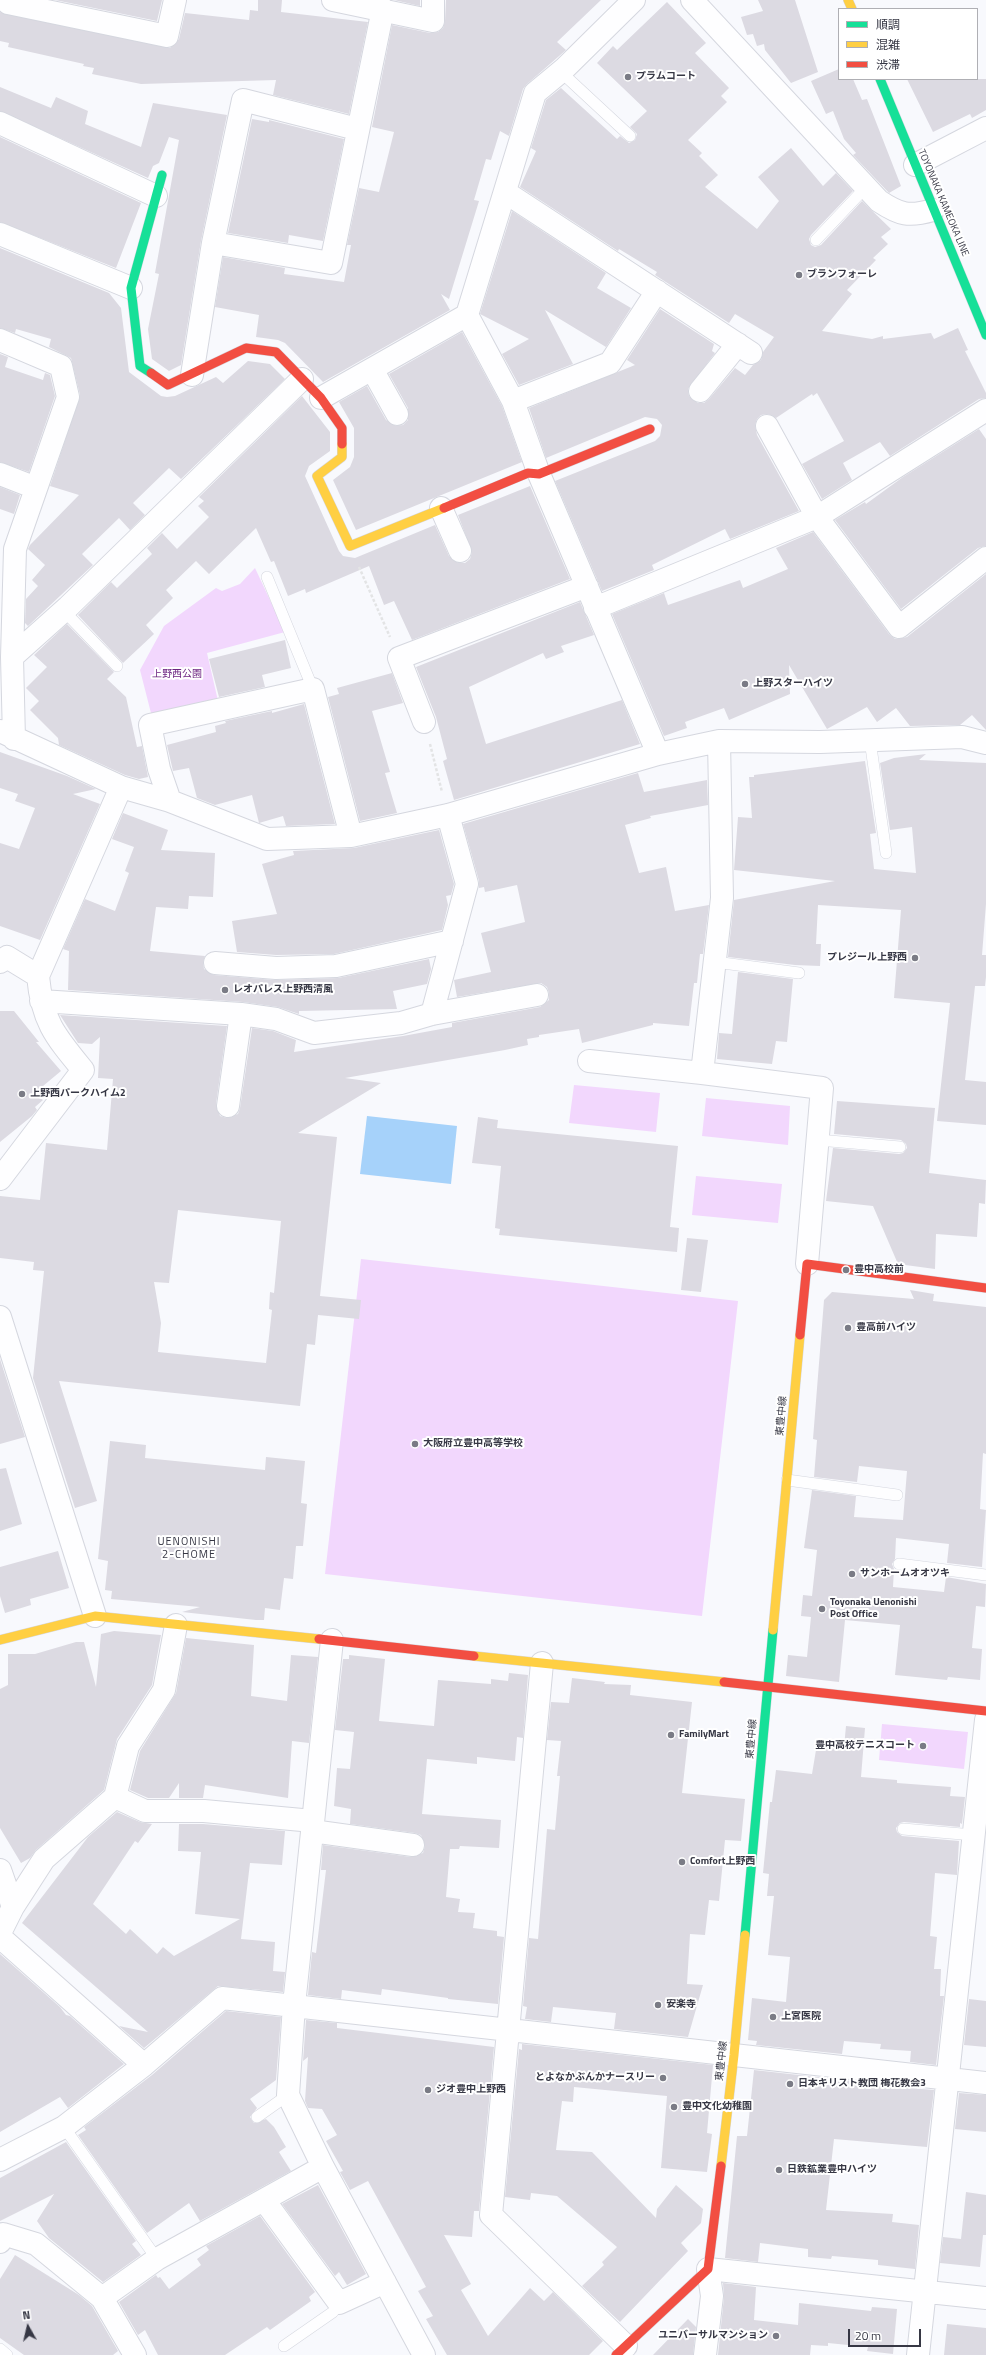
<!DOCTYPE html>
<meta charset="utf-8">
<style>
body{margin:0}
#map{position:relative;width:986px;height:2355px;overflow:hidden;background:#f8f9fd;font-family:"Titillium Web","Noto Sans JP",sans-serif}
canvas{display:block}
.legend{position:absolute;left:838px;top:8px;width:140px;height:72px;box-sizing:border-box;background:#fff;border:1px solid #afafb4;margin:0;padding:5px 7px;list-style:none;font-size:12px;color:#363744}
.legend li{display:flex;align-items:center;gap:8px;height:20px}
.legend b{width:20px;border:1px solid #afafb4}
.north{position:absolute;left:8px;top:2307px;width:40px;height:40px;-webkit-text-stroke:3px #fff;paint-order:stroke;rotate:352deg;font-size:11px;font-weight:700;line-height:16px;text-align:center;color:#363744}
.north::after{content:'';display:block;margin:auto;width:14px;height:18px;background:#363744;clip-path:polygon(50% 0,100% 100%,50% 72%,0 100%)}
.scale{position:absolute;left:848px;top:2329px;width:73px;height:18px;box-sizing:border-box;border:2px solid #363744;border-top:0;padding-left:5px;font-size:12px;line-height:14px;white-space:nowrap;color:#363744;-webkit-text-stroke:3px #fff;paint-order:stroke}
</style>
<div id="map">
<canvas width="986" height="2355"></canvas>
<ul class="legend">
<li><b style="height:5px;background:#16e098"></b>順調</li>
<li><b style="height:5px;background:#ffcf43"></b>混雑</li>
<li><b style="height:5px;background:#f24e42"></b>渋滞</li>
</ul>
<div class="north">N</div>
<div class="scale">20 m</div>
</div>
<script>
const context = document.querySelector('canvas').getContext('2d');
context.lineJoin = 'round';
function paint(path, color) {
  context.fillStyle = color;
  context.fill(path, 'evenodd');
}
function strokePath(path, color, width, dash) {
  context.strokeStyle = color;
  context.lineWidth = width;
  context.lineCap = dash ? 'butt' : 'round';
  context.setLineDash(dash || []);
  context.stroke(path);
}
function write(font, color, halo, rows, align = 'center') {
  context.font = font + ' "Titillium Web","Noto Sans JP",sans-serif';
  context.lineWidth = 4;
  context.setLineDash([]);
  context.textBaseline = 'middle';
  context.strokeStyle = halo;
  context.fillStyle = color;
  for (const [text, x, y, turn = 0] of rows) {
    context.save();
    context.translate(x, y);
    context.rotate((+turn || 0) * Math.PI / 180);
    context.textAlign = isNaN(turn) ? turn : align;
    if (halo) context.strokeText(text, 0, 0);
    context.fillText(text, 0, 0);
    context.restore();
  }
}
const green = new Path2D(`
 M255 568 285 632 207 653 218 701 152 717 140 670 164 626 216 588 222 591 240 584Z
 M574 1085 660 1093 656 1132 569 1123Z
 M706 1098 790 1106 788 1145 702 1136Z
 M696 1176 782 1184 778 1223 692 1215Z
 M361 1259 738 1301 702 1616 325 1574Z
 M882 1724 968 1732 964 1769 879 1760Z`);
const water = new Path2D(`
 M367 1116 457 1126 451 1184 360 1174Z`);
const building = new Path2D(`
 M55 0H162L157 21Z
 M258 0H282L281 12 368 22 349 114 273 95 276 80 141 84 92 74 94 68 83 66 84 64 8 47 9 43 0 41V12L170 48 179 39 185 13 249 20 250 10 258 11Z
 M394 0H420V6Z
 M446 0H601L557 42 566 50 527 84 523 89 509 136 500 131 491 160 486 159 474 200 479 201 449 299 441 294 450 310 323 382 285 343 278 340 256 337 259 315 215 307 223 257 285 268 284 274 344 282 351 245H347L359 188 379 192 394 132 372 127 392 25 430 33 438 32 443 28 445 21Z
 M758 0H795L818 72 791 83 765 50 764 44 757 46 753 34 747 35 741 17 763 11Z
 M667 2 706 43 695 53 729 88 721 96 727 102 688 140 702 153 699 156 718 175 705 187 757 229 779 201 758 177 791 148 823 186 836 173 853 191 811 235 809 239 811 245 815 247 821 245 862 201 891 229 881 237 888 244 873 258 876 260 847 290 852 294 822 331 872 339 883 336V339L931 333 934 339 958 328 968 350 965 351 986 393V398L979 399 890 456 880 442 843 463 852 480 822 499 802 464 844 441 817 393 813 396 812 394 776 418 768 414 761 415 757 419 755 425 757 435 799 511 730 539 725 529 652 565 654 570 602 591 555 481 655 441 660 436 662 425 657 419 645 417 546 458 529 408 635 365 627 360 660 309 714 344 712 351 715 353 688 389 689 396 698 403H704L709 399 735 368 745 375 753 365 761 360 763 352 774 337 735 314 729 323 655 275 657 272 619 249 618 251 520 187 536 151 531 148 546 100 561 88 617 139 620 136 629 143 635 140 637 134 630 127 647 111 597 63 613 46 617 50Z
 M839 69V79H853L862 100 867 99 901 186 889 193 853 155 856 153 844 139 833 111 826 114 811 81Z
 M907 79H986V110L972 118 970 114 933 132Z
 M0 87 51 108 56 97 88 111 85 124 141 147 153 103 227 115 201 241 181 365 169 371 152 359 148 329 159 274 155 273 179 140 169 137 159 163 153 166 148 178 0 111Z
 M252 119 269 122V120L344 139 323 241 289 235 288 243 228 233Z
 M0 137 141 203 116 268 0 222Z
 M512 211 606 273 597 288 631 308 606 347 545 310 573 364 519 385 502 354 529 339 480 314Z
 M0 248 109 293 121 308 129 372 161 396 167 397 175 396 216 377 223 383 248 361 270 364 285 379 181 479 169 468 133 503 145 515 130 530 119 518 82 554 93 565 28 626 25 623 26 599 38 586 32 580 45 565 28 549 30 545 79 495 50 486 80 395 71 358 49 347 51 339 16 329 15 333 0 328Z
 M462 332 502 406 522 462 356 530 333 480 350 467 354 457V428L339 402 367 386 386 420 396 426 403 425 408 420V408L389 374Z
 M0 354 8 357 5 367 43 380 45 373 50 375 55 396 29 472 0 462Z
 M302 396 330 432V451L309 466 305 476 339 551 343 556 355 558 435 525 449 556 458 563H465L470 559 472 552 458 515 530 486 570 579 412 640 394 601 384 605 369 566 306 593 305 589 288 596 274 561 271 562 256 528 209 574 196 561 166 590 173 598 146 625 154 634 123 663 78 615 111 582 117 588 152 554 147 548 162 533 177 549 209 517 198 506 204 501 199 497Z
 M979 429 986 439V546L978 548 901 609 835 520 865 502 866 504 903 477Z
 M0 487 20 495 14 514 0 509Z
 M813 532 889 634 895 639 907 637 986 574V730L972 715 960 725 910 726 896 708 877 722 867 707 827 729 789 665 790 694 729 720 724 708 685 722 687 728 664 736 612 614 664 593 668 605 740 580 743 588 788 569 776 548Z
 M580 602 594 635 561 646 564 652 546 659 543 653 469 687 486 744 622 700 640 744 454 800 443 761 447 759 436 717 416 667Z
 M67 624 114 672 107 679 126 697 137 747 142 746 148 777 139 779 125 775 59 745 58 738 30 710 39 701 26 688 47 667 34 655Z
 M285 640 291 668 262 675 265 687 219 697 209 659Z
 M392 673 403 703 372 711 390 772 385 773 397 813 360 821 328 697 339 694 337 688Z
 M304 704 335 824 286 826 283 816 259 823 252 795 215 805 197 798 189 768 173 771 167 745 216 732 215 726 226 723 225 721 272 711V713Z
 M0 752 67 776 96 789 73 794 100 804 40 940 0 926V843L19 849 35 808 15 801 18 794 0 788Z
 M926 754 919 760 986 763V904L982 955H986V977L985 986H975L965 1080 986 1082V1125L937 1121 950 1003 894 998 901 910 818 905 816 944H821L820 966 795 965 728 957 734 900 835 881 734 870 738 817 752 818 749 777H754V775L865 761 876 833 870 834 874 869 916 873 912 827 890 830 880 763 894 758Z
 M638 773 644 792 707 780 708 805 650 816 651 818 625 825 639 873 666 867 675 911 709 905 703 954H700L697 983H694L689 1026 653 1023V1025L582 1043 579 1029 539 1035V1037L527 1039 528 1045 505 1050 345 1078 381 1083 298 1133 337 1137 320 1296 361 1300 359 1319 318 1315 315 1345 307 1344 300 1406 59 1381 97 1501 75 1508 33 1378 44 1271 33 1270 34 1262 0 1258V1196L40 1200 46 1143 107 1150 113 1079 98 1078 100 1037 92 1044 78 1043 60 1015 227 1026 216 1104 220 1116 227 1118 238 1114 240 1108 252 1028 273 1031 296 1040 294 1052 403 1036 452 1027V1023L540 1007 549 1000V993L547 987 541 983 457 997 454 980 491 972 481 933 525 922 517 885 485 892 484 887 479 888V881L463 824ZM178 1210 281 1221 274 1293 270 1292 269 1309 272 1310 266 1363 158 1352 161 1323 154 1282 169 1283Z
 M123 813 168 830 161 850 215 853 213 897 189 896 188 909 156 907 150 951 205 956 203 962 204 969 214 975 275 980 338 978 429 959 431 969 427 984 393 991 397 1009 299 1011V1014L278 1007 243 1002 68 990 69 951 63 949 85 899 115 911 129 873 125 871 134 847 112 839Z
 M439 830 454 884 451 895 446 896 448 905 442 930 334 954 276 955 237 952 232 921 277 914 262 864 294 855 293 851 354 848Z
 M738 972 793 979 787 1042 776 1041 772 1064 717 1059 719 1033 732 1034Z
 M0 1011H14L39 1042H36L61 1071 43 1086 48 1091 40 1098 43 1100 35 1107 37 1110 32 1116 0 1142Z
 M837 1101 935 1108 929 1173 986 1180 985 1204 979 1203 977 1237 936 1234 935 1269 898 1264 873 1206 826 1201 833 1148 899 1154 903 1153 907 1148 906 1144 901 1140 834 1134Z
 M478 1117 498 1120 497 1128 678 1146 670 1227 679 1228 677 1252 499 1235 500 1229 495 1228 501 1166 472 1163Z
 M687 1238 708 1240 701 1292 681 1290Z
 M910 1290 934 1294 933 1301 986 1307V1454L983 1453 980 1509 986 1510 982 1567 947 1563 949 1544 896 1538 895 1559 892 1564 894 1569 893 1587 944 1592 946 1577 986 1584 985 1607 976 1606 972 1648 982 1649 980 1680 948 1677 947 1680 895 1675 900 1625 845 1620 839 1682 786 1676 788 1655 807 1657 811 1617 801 1616 803 1595 812 1596 817 1550 804 1548 812 1490 856 1496 854 1517 903 1520 907 1471 859 1466 857 1482 814 1477 817 1440 813 1439 824 1300 832 1292 914 1299Z
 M0 1359 25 1437 0 1444Z
 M110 1441 146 1445 145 1458 265 1470 266 1457 305 1461 301 1503 307 1504 303 1546H296L293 1579 284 1578 280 1610 265 1608 264 1620H256L182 1612 200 1607 111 1599 112 1591 105 1590 108 1561 98 1559Z
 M6 1468 22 1524 0 1531V1469Z
 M58 1551 69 1588 30 1599 31 1605 5 1613 0 1596V1567Z
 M114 1631 161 1635 152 1685 117 1739 104 1790 36 1850 30 1858 21 1863 0 1828V1689L8 1685V1654H35L76 1642H84L96 1687 101 1634Z
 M186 1638 254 1645 251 1696 287 1701 291 1655 318 1657 309 1743 292 1741 288 1798 205 1785 203 1798H179V1783L169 1798H148L130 1790 140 1751 176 1693Z
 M349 1655 385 1659 379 1721 434 1726 438 1680 491 1684V1679L508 1681 509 1673 528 1675 523 1738 517 1737 515 1761 477 1757V1764L427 1759 422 1814 501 1820 499 1848 460 1846 459 1849H450L446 1897 460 1899 458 1912 475 1913 473 1928 497 1931V1936L504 1937 498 2004 448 1999V1998L382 1989 381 1995 342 1990 341 1999 308 1995 312 1952 316 1953 326 1870H321L323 1845 411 1857 423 1853 425 1846 421 1835 415 1833 350 1824 351 1809 334 1806 337 1768 350 1769 354 1732 335 1730 343 1659H349Z
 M572 1678 605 1682 604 1684 631 1685 630 1695 692 1702 682 1793 745 1799 741 1841 725 1840 719 1901 709 1900 705 1935 690 1934 687 1984 703 1985 688 2037 614 2029 616 2013 553 2007 551 2022 525 2019 527 2007 523 2006 529 1938 538 1939 547 1829 555 1830 560 1776H557L561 1741 547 1740 551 1702 569 1703Z
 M846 1726 865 1728 861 1777 897 1780V1783L951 1787 950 1796 965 1797 962 1824 960 1823V1827L904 1822 900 1823 896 1828 897 1832 902 1836 959 1841 957 1875 935 1873 930 1936 937 1937 934 1969H941L940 1996H944L936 2065 910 2062 911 2051 880 2049 881 2044 844 2041 842 2054 756 2045 757 2041 748 2040 752 1998 786 2002 790 1957 768 1955 774 1896H767L769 1874 763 1873 770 1802H772L776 1770 812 1774 817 1744 844 1747Z
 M117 1812 140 1822 152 1824 138 1843 135 1841 93 1904 126 1934 130 1929 157 1954 163 1947 174 1956 240 1919 195 1914 201 1852 178 1851 179 1824H203L285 1831 282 1865 250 1863 241 1939 275 1942 273 1971 285 1972 283 1992 218 1986 144 2048 119 2026 148 2032 22 1923 88 1837Z
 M0 1954 60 2007 66 2015 70 2016 124 2064 68 2108 60 2097 0 2132Z
 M969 1999 986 2001V2047L964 2045Z
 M226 2011 281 2017 276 2080 250 2099 257 2108 250 2117 254 2123 266 2119 274 2127 286 2147 279 2152 291 2171 200 2221 189 2203 147 2233 78 2135 86 2130 84 2127 152 2075Z
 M306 2020 337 2023V2028L494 2047 479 2211H474L472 2237 444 2235 471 2284 461 2290 488 2336 530 2288 544 2301 553 2292 603 2341 589 2355H447L426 2319 433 2316 418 2291 426 2287 368 2181 350 2190 340 2172 343 2171 326 2141 337 2135 322 2109 308 2108 305 2101 308 2057 303 2061Z
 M522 2044 713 2065 707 2133 712 2134 707 2172 661 2168 667 2096 574 2087 573 2102 562 2101 556 2150 592 2152 656 2218 657 2209 676 2185 703 2209 701 2223 681 2243 688 2251 620 2322 582 2286 604 2265 602 2262 617 2247 557 2196 531 2193 530 2200 505 2197 519 2049 522 2050Z
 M754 2070 861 2082V2084L934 2090 927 2147 834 2139 826 2210 893 2214 892 2222 919 2225 915 2269 878 2265V2260L832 2256 831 2259 808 2257V2249L760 2243 758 2262 725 2258 737 2136H747Z
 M959 2093 986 2095V2132L955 2129Z
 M66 2142 136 2241 132 2244 141 2255 103 2282 49 2238 37 2221 54 2194 0 2221V2178Z
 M318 2185 366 2274 347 2285 339 2272 335 2276 282 2204Z
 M966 2192 986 2195V2235H983L980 2267 940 2263 943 2237 961 2239Z
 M260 2216 315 2292 309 2297 311 2301 270 2330 267 2327 225 2355H158L145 2330 138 2335 119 2302 156 2275 158 2278 160 2277 169 2289 201 2265 197 2259 209 2250 206 2246Z
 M15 2255 79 2295 92 2306 118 2351 113 2355H24L0 2338V2279Z
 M723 2283 756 2287 754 2320 798 2325 799 2303 871 2311 872 2307 897 2309 893 2354 867 2351 868 2347 828 2343V2346L811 2345 810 2355H718L724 2297Z
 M688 2319 696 2327 693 2355H653Z
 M947 2324 986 2328V2355H944Z`);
const path = new Path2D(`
 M359 567 390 637
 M430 744 442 792`);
const lane = new Path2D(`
 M561 72 630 136
 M816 240 866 187
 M267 577 313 689
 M64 611 117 666
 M870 740 886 853
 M715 962 799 973
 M818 1140 900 1147
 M787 1480 897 1495
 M899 1564 986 1575
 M903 1829 974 1835
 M257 2117 288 2095
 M64 2127 157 2259
 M284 2346 333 2312 339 2303
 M0 2349 7 2355`);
const street = new Path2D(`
 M9 0 8 3 167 36 175 0
 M333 0 433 21V0
 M634 0 564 69 535 93 467 315 513 401 539 474 658 754
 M692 0 879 201C900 215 909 217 933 210
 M0 123 156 196
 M915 165 986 128
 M505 192 751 353
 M0 234 131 288
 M213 243 331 263 383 9
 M0 340 61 366 68 397 15 549 12 657 14 739
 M372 369 397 414
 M192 375 213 243 243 100 357 129
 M700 391 738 344
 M321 398 467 315
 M513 401 610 363 657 291
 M767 426 817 517 899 627 986 558
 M0 474 36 488
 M441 508 460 551
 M595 608 817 517 986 410
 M12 657 68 607 302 379
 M424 722 399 658 587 586
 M0 731 121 787 170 801 267 839 351 836 313 689 150 725 159 769 170 801
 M719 741 722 898 702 1073 822 1088 807 1264
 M351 836 448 815 658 754 719 741 820 742 962 737 986 743
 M0 962 7 957 38 976C42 1021 55 1036 83 1070L0 1179
 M215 963 276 968 336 966 452 941
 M38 976 121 787
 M41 1001 241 1014 276 1019 314 1033 401 1023 432 1014 537 995
 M432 1014 467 884 448 815
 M589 1061 702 1073
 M228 1106 241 1014
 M0 1317 95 1616
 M332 1640 294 2005 288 2095 323 2167 424 2355
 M542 1663 491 2215 626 2346
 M115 1797 145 1811H204L313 1821
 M312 1831 413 1845
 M0 1870 13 1907 0 1933
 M13 1907 44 1859 115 1797 128 1746 164 1690 176 1625
 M0 1937 144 2065 64 2127 0 2160
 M144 2065 222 1998 986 2083
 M264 2200 339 2303 385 2282
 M0 2242 3 2234 36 2244 102 2298 135 2355
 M102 2298 157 2259 323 2167
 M705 2355 712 2296 708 2269 986 2298
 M918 2355 986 1720`);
const fast = new Path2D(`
 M880 79 986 335
 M151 373 140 366 131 288 162 175
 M745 1935 773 1630`);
const slow = new Path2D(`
 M848 0 852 9
 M342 444V457L317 476 350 546 444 508
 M773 1630 800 1335
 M0 1640 95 1616 319 1639
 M474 1656 724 1682
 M721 2166 734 2055 745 1935`);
const jam = new Path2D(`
 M151 373 168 385 246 348 276 352 321 398 342 428V444
 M444 508 528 473 539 474 650 429
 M800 1335 807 1264 986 1288
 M319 1639 474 1656
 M724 1682 986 1711
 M616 2355 708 2269 721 2166`);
const markers = [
 [628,77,4,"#7a7b85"],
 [799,275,4,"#7a7b85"],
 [745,684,4,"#7a7b85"],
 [915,958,4,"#7a7b85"],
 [225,990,4,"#7a7b85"],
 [22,1094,4,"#7a7b85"],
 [846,1270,4,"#7a7b85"],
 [848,1328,4,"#7a7b85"],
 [415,1444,4,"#7a7b85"],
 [852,1574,4,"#7a7b85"],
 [822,1609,4,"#7a7b85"],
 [671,1735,4,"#7a7b85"],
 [923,1746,4,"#7a7b85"],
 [682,1862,4,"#7a7b85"],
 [658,2005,4,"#7a7b85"],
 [773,2017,4,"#7a7b85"],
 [663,2078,4,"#7a7b85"],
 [790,2084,4,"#7a7b85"],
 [428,2090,4,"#7a7b85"],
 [674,2107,4,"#7a7b85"],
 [779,2170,4,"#7a7b85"],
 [776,2336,4,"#7a7b85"]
];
const poiNames = [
 ["プラムコート",636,77],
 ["ブランフォーレ",807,275],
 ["上野スターハイツ",753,684],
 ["プレジール上野西",907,958,"right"],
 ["レオパレス上野西清風",233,990],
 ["上野西パークハイム2",30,1094],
 ["豊中高校前",854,1270],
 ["豊高前ハイツ",856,1328],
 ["大阪府立豊中高等学校",423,1444],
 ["サンホームオオツキ",860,1574],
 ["Toyonaka Uenonishi",830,1603],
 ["Post Office",830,1615],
 ["FamilyMart",679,1735],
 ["豊中高校テニスコート",915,1746,"right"],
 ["Comfort上野西",690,1862],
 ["安楽寺",666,2005],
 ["上宮医院",781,2017],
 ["とよなかぶんかナースリー",655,2078,"right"],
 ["日本キリスト教団 梅花教会3",798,2084],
 ["ジオ豊中上野西",436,2090],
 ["豊中文化幼稚園",682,2107],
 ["日鉄鉱業豊中ハイツ",787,2170],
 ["ユニバーサルマンション",768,2336,"right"]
];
const streetNames = [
 ["TOYONAKA KAMEOKA LINE",943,203,67],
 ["東豊中線",782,1416,-85],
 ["東豊中線",752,1739,-85],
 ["東豊中線",722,2061,-84]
];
const parkNames = [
 ["上野西公園",177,675]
];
const neighbourhoodNames = [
 ["UENONISHI",189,1542],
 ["2-CHOME",189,1555]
];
paint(green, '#f2d7fd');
paint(water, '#a6d2fa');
paint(building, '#dcdae2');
strokePath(lane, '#d5d7df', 12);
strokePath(street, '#d5d7df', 24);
strokePath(fast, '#d5d7df', 10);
strokePath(slow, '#d5d7df', 10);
strokePath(jam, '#d5d7df', 10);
strokePath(path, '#e3e4e5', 2.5, [3, 2]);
strokePath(lane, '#fefeff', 11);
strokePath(street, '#fefeff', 22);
strokePath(fast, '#16e098', 9);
strokePath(slow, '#ffcf43', 9);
strokePath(jam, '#f24e42', 9);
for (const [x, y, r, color] of markers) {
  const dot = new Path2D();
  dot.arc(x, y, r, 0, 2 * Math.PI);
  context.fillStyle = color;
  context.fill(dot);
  strokePath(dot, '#fff', 1.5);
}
write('bold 10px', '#363744', '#fff', poiNames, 'left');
write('10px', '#363744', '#fff', streetNames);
write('10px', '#6c2380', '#fff', parkNames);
context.letterSpacing = '1px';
write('11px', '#363744', '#fff', neighbourhoodNames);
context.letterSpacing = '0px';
</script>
